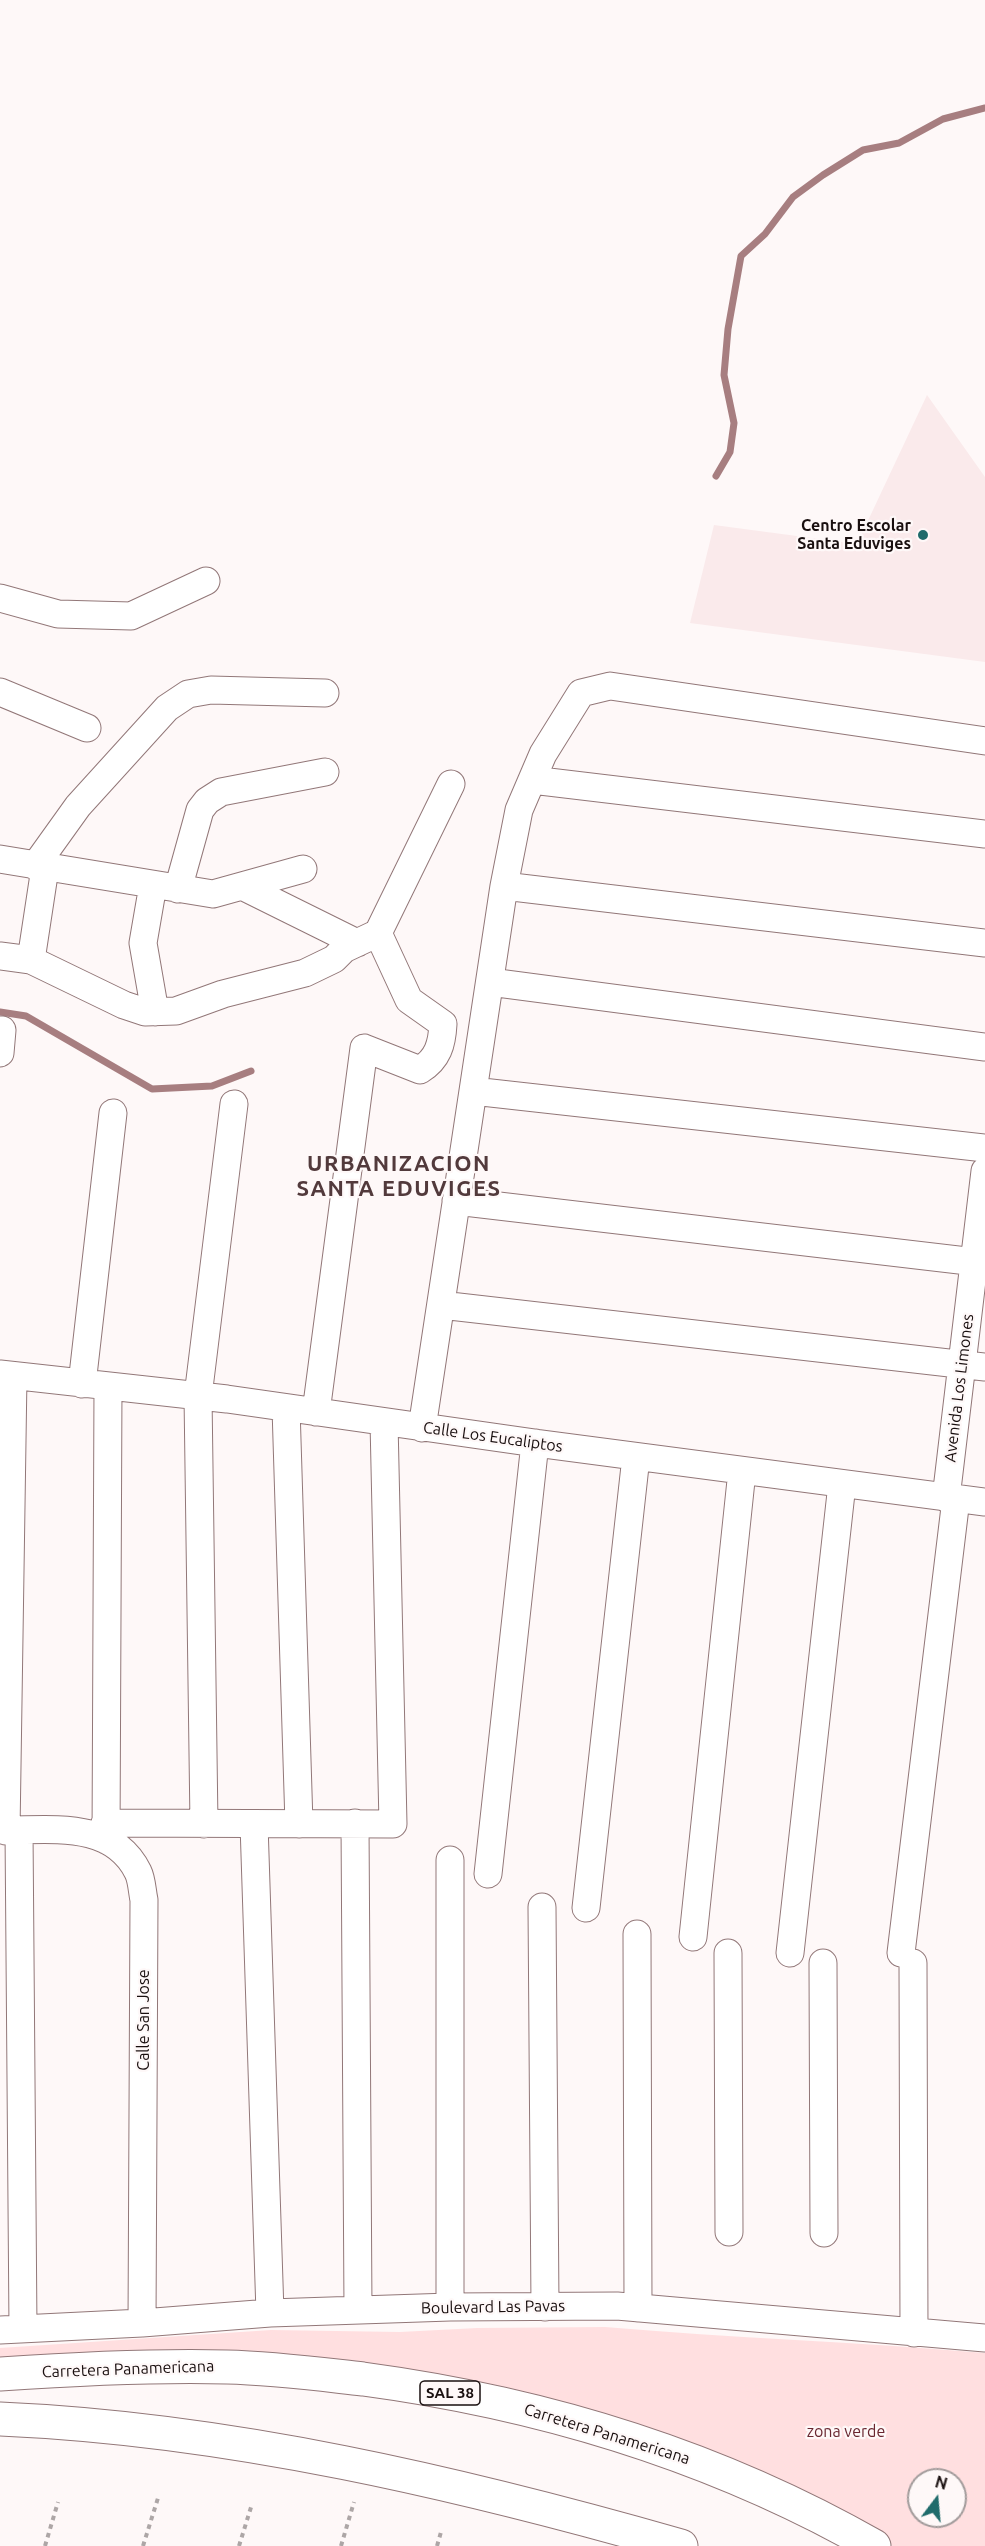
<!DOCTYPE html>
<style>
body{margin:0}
#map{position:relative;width:985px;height:2546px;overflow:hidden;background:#fef8f8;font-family:Ubuntu,sans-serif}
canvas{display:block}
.north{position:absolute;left:907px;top:2468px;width:60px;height:60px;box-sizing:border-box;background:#fef8f8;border:2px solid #a29b9b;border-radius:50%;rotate:16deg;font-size:16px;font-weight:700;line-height:24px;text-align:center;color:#190f0f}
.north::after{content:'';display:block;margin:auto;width:21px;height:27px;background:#1f6b6b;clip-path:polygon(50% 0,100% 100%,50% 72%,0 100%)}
</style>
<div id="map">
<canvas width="985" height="2546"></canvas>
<div class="north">N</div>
</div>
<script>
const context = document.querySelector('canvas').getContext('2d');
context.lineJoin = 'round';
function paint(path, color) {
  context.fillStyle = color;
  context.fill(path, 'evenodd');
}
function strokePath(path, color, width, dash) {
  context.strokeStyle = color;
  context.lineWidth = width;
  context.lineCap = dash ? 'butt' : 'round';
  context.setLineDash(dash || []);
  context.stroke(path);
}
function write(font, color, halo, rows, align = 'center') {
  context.font = font + ' Ubuntu,sans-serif';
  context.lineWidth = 4.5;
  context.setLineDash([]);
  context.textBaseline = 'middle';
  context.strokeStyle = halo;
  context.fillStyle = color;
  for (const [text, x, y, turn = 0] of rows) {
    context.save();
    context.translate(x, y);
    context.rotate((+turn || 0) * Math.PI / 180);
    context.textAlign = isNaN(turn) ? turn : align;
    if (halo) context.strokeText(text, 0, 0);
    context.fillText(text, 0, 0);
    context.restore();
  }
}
const built = new Path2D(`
 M927 395 985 477V662L690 623 714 525 857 544Z`);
const green = new Path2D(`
 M605 2327C732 2338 859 2342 985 2353V2546H870L759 2487 394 2384 0 2376V2348L271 2330 400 2332 477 2328ZM919 2480H955V2516H919Z`);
const stream = new Path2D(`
 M716 476 730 452 734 423 724 375 728 329 741 256 765 234 793 197 823 175 863 150 899 143 943 119 985 108
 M0 1012 26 1016 152 1089 212 1086 251 1071`);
const path = new Path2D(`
 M45 2546 58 2502
 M143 2546 158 2498
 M239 2546 252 2504
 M341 2546 354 2502
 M437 2546 441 2532`);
const minor = new Path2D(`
 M0 598 58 614 131 616 206 581
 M0 692 87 728
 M532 780 985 834
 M0 859 213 894 303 869
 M35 866 78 806 167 708 188 694 211 690 325 693
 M153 885 143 943 155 1012
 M242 886 357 943
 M504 886 985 943
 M178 889 200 810 207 801 221 792 325 772
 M0 956 31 960 124 1005 145 1012 176 1011 223 994 305 973 334 959 344 949 378 933 451 784
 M31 960 45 868
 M490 982 985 1047
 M0 1053 2 1030
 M473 1091 985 1148
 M456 1201 985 1263
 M441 1305 985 1367
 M0 1374 227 1399 535 1443 985 1502
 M82 1384 113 1113
 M286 1408 299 1824
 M316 1412 364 1048 420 1070C438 1059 442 1044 443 1024L409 1000 378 933
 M422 1428 504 886 519 810 543 754 581 693 610 686 985 741
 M946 1498 985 1171
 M105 1823 393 1824 384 1422
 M355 1823 358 2310
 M204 1824 198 1396 234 1104
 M254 1824 270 2313
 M0 1830C48 1831 112 1819 138 1872 142 1880 142 1891 144 1900L142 2323
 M19 1830 23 2329
 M6 1831 13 1376
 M106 1840 108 1386
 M450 1860V2307
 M488 1874 535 1443
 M542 1907 545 2307
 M586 1908 636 1457
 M637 1934 638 2308
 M693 1937 742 1471
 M728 1953 729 2232
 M790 1953 842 1484
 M901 1953 956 1499
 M823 1963 824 2233
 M913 1963 914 2333
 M0 2330 142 2323 270 2313 450 2307 617 2306 985 2338`);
const highway = new Path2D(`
 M0 2374C75 2369 152 2365 227 2367 273 2368 318 2374 363 2379 542 2403 716 2456 874 2546
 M0 2419C230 2429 460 2483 681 2546`);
const markers = [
 [923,535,6,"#1f6b6b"]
];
const shields = [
 [450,2393,60]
];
const shieldNames = [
 ["SAL 38",450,2393]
];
const poiNames = [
 ["Centro Escolar",911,526],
 ["Santa Eduviges",911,544]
];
const streetNames = [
 ["Avenida Los Limones",959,1388,-83],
 ["Calle Los Eucaliptos",493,1437,8],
 ["Calle San Jose",144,2020,-90],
 ["Boulevard Las Pavas",493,2307,-1],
 ["Carretera Panamericana",128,2369,-2],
 ["Carretera Panamericana",607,2434,17]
];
const parkNames = [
 ["zona verde",846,2432]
];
const districtNames = [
 ["URBANIZACION",399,1164],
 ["SANTA EDUVIGES",399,1189]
];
paint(built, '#faeaeb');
paint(green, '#ffdfe0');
strokePath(stream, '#a77e80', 7);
strokePath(minor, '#927778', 29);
strokePath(highway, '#927778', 35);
strokePath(path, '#ada6a6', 4, [4.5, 4.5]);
strokePath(minor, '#fff', 27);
strokePath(highway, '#fff', 33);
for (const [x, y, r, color] of markers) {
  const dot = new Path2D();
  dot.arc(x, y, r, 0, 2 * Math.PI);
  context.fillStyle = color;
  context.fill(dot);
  strokePath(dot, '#fef8f8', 2);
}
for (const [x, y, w] of shields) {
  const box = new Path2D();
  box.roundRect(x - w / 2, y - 12, w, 24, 4.5);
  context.fillStyle = '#fef8f8';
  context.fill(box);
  strokePath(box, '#190f0f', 1.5);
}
write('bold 15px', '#190f0f', null, shieldNames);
write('bold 16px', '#190f0f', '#fef8f8', poiNames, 'right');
write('16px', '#190f0f', '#fef8f8', streetNames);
write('16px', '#692730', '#fef8f8', parkNames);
context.letterSpacing = '1.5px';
write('bold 22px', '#523a3c', '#fef8f8', districtNames);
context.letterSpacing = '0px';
</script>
